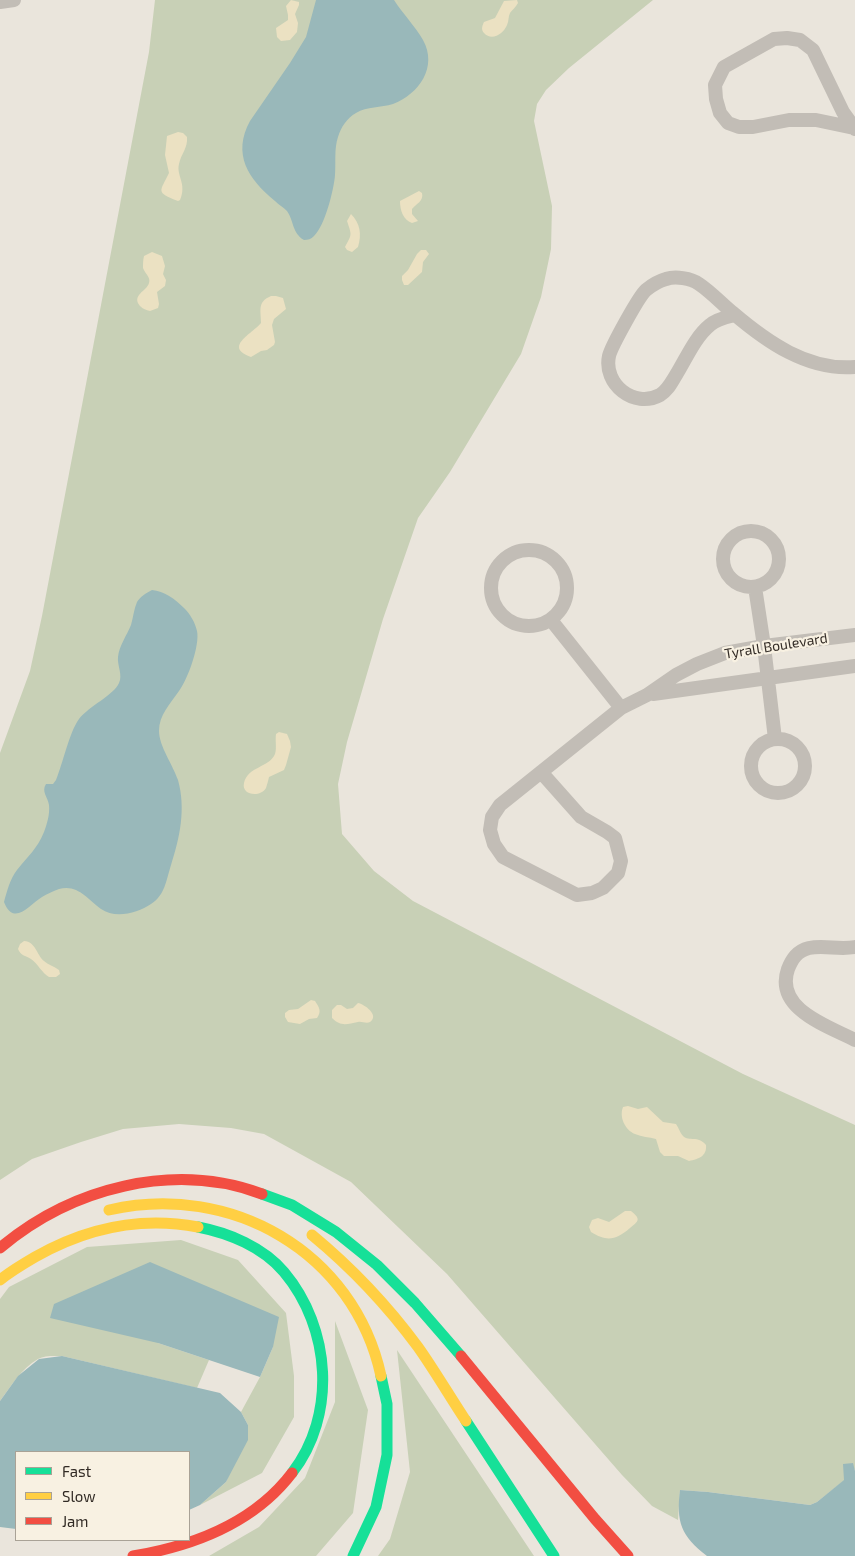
<!DOCTYPE html>
<style>
body{margin:0}
#map{position:relative;width:855px;height:1556px;overflow:hidden;background:#eae5dc;font-family:"Exo 2",sans-serif}
canvas{display:block}
.legend{position:absolute;left:15px;top:1451px;width:175px;height:90px;box-sizing:border-box;background:#f8f1e2;border:1px solid #a9a296;margin:0;padding:6px 9px;list-style:none;font-size:15px;color:#322b25}
.legend li{display:flex;align-items:center;gap:10px;height:25px}
.legend b{width:25px;border:1px solid #a9a296}
</style>
<div id="map">
<canvas width="855" height="1556"></canvas>
<ul class="legend">
<li><b style="height:6px;background:#16e098"></b>Fast</li>
<li><b style="height:6px;background:#ffcf43"></b>Slow</li>
<li><b style="height:6px;background:#f24e42"></b>Jam</li>
</ul>
</div>
<script>
const context = document.querySelector('canvas').getContext('2d');
context.lineJoin = 'round';
function paint(path, color) {
  context.fillStyle = color;
  context.fill(path, 'evenodd');
}
function strokePath(path, color, width, dash) {
  context.strokeStyle = color;
  context.lineWidth = width;
  context.lineCap = dash ? 'butt' : 'round';
  context.setLineDash(dash || []);
  context.stroke(path);
}
function write(font, color, halo, rows, align = 'center') {
  context.font = font + ' "Exo 2",sans-serif';
  context.lineWidth = 4.5;
  context.setLineDash([]);
  context.textBaseline = 'middle';
  context.strokeStyle = halo;
  context.fillStyle = color;
  for (const [text, x, y, turn = 0] of rows) {
    context.save();
    context.translate(x, y);
    context.rotate((+turn || 0) * Math.PI / 180);
    context.textAlign = isNaN(turn) ? turn : align;
    if (halo) context.strokeText(text, 0, 0);
    context.fillText(text, 0, 0);
    context.restore();
  }
}
const green = new Path2D(`
 M155 0H653L569 68 546 90 537 104 534 121 552 206 551 249 541 297 521 354 450 472 418 518 383 619 347 742 338 784 342 834 374 871 413 901 743 1074 855 1125V1471L852 1463 845 1480 817 1502 810 1505 708 1492 680 1490 678 1520 652 1506 622 1475 447 1274 351 1182 264 1134 231 1128 179 1124 123 1129 81 1142 32 1159 0 1180V753L30 671 42 616 149 52Z
 M181 1240 238 1260 286 1313 294 1376V1417L262 1473 200 1505 226 1482 248 1425 241 1412 260 1377 273 1347 158 1343 209 1360 197 1388 62 1356C55 1356 45 1355 38 1359 22 1368 11 1386 0 1401V1299L9 1287 87 1247Z
 M335 1321 368 1410 353 1513 316 1556H209L259 1527 305 1478 335 1402Z
 M397 1350 534 1556H378L390 1539 410 1472Z`);
const sand = new Path2D(`
 M291 0 299 2V5L295 14 298 23 297 32 290 40 281 41 277 37 276 28 288 20V15L286 6Z
 M517 0 518 3C516 7 512 10 510 13 508 17 509 21 507 25 504 33 492 42 484 33 481 30 482 26 484 22L495 18 504 1Z
 M178 132 183 133 187 137C188 148 181 154 179 164 176 176 187 183 180 200L178 201C155 192 160 192 169 173L165 155 167 136Z
 M419 191 422 193C424 201 416 204 412 209V214L418 221 412 223C403 220 400 210 400 201Z
 M351 214C360 223 362 234 358 247L352 252 347 250 345 247C352 234 352 236 347 221Z
 M421 250H426L429 254 423 262 422 272 408 285H404L402 280V276L408 270 417 254Z
 M152 252 162 256 165 266 163 274 166 280 165 286 157 292 159 304 158 308 150 311C146 310 143 309 140 306 131 295 147 291 149 283 151 277 145 274 143 268 143 264 143 260 144 256Z
 M271 296H276L283 298 286 309 274 319 272 325 275 342 274 345 267 350 261 351 251 357C223 347 252 334 261 323 261 310 257 302 271 296Z
 M279 732 287 734 290 741 291 747 286 765 284 770 269 777C268 781 267 785 266 788 260 798 241 795 244 783 248 766 269 768 275 754 277 748 275 741 276 734Z
 M24 941C36 942 36 954 44 961 48 965 54 966 59 970L60 974 56 977H49C42 973 38 964 31 959 25 955 21 956 18 949L20 944Z
 M311 1000 315 1001C319 1007 322 1011 317 1018L309 1019 300 1024 288 1022 285 1017V1013L289 1010 298 1009Z
 M358 1003C364 1004 380 1015 370 1022 366 1024 362 1021 358 1022 347 1024 341 1027 332 1018V1010L337 1005H341L347 1009 353 1008Z
 M628 1106 638 1109 647 1107 663 1122 676 1124C679 1128 680 1133 683 1136 689 1142 698 1135 706 1145 707 1156 699 1159 689 1161L678 1156H664L660 1152 656 1139C649 1137 642 1137 635 1134 625 1130 619 1117 623 1107Z
 M625 1211H631C641 1219 639 1221 630 1228 616 1240 607 1242 591 1232L589 1227 592 1220 598 1218 609 1222Z`);
const water = new Path2D(`
 M316 0H394C403 14 415 26 423 40 438 67 419 94 393 104 381 108 367 106 356 113 347 118 341 127 338 137 334 149 336 162 335 175 334 189 325 226 314 236 311 239 308 240 304 240 292 233 294 221 287 211 283 207 279 205 275 201 248 179 232 154 250 121L290 63 306 37Z
 M152 590C164 591 175 599 184 608 190 614 195 622 197 631 200 645 188 679 179 691 170 704 159 715 159 731 159 746 173 765 178 780 186 809 180 837 171 865 166 881 165 895 151 904 138 913 115 919 101 909 87 899 78 884 59 889 53 891 47 894 42 897 29 905 14 927 4 902 7 891 10 879 17 870 28 856 37 849 44 832 47 824 50 814 49 805 48 797 41 792 46 784H53L56 780C63 763 69 733 79 719 89 706 114 695 119 683 123 675 117 665 118 657 119 646 127 635 131 625 133 618 134 609 137 602 140 597 146 593 152 590Z
 M150 1262 279 1317 273 1347 260 1377 158 1343 50 1318 54 1304Z
 M62 1356 220 1393 241 1412 248 1425V1440L226 1482 200 1505 189 1510V1452H16V1529L0 1527V1401L18 1376 39 1359Z
 M853 1463 855 1471V1556H707C681 1536 676 1522 680 1490L708 1492 810 1505 817 1502 844 1480 843 1464Z`);
const street = new Path2D(`
 M0 2 14 0
 M854 128 816 120H789L753 127H739L728 123 720 113 716 99 715 85 724 67 774 39 787 38 800 40 813 50 843 112 855 129
 M735 315C727 317 717 319 710 325 695 337 686 359 676 375 671 383 668 390 660 395 634 409 603 384 609 356 611 347 639 296 646 290 652 285 659 281 666 279 675 276 691 278 699 284 711 292 722 304 733 313 767 342 808 371 855 367
 M723 559a28 28 0 1 1 56 0a28 28 0 1 1-56 0Z
 M491 588a38 38 0 1 1 76 0a38 38 0 1 1-76 0Z
 M755 587 764 646 775 739
 M551 620 621 708
 M653 694 855 666
 M751 766a27 27 0 1 1 54 0a27 27 0 1 1-54 0Z
 M541 772 581 817 607 832 615 838 621 861 618 873 603 888 592 893 577 895 503 857 494 844 490 830 492 817 500 805 621 708 647 695 676 675 697 664 725 653 764 646 855 635
 M855 947C840 950 824 945 809 948 797 951 792 959 788 969 774 1009 828 1026 855 1040`);
const fast = new Path2D(`
 M262 1194 292 1205 336 1232 377 1265 415 1303 461 1356
 M198 1227C229 1233 263 1247 284 1272 331 1328 337 1415 292 1473
 M466 1421 554 1556
 M353 1556 376 1507 387 1455V1404L381 1376`);
const slow = new Path2D(`
 M109 1210C231 1182 354 1252 381 1376
 M312 1235C352 1268 387 1305 418 1347 435 1371 450 1397 466 1421
 M0 1280C11 1271 23 1264 35 1257 86 1228 140 1216 198 1227`);
const jam = new Path2D(`
 M0 1248C71 1188 173 1161 262 1194
 M461 1356 595 1519 628 1556
 M133 1556C193 1546 254 1523 292 1473`);
const streetNames = [
 ["Tyrall Boulevard",776,646,-9]
];
paint(green, '#c8d0b6');
paint(sand, '#ebe1c2');
paint(water, '#99b8ba');
strokePath(street, '#c2bdb6', 14);
strokePath(fast, '#16e098', 11);
strokePath(slow, '#ffcf43', 11);
strokePath(jam, '#f24e42', 11);
write('14px', '#322b25', '#f8f1e2', streetNames);
</script>
